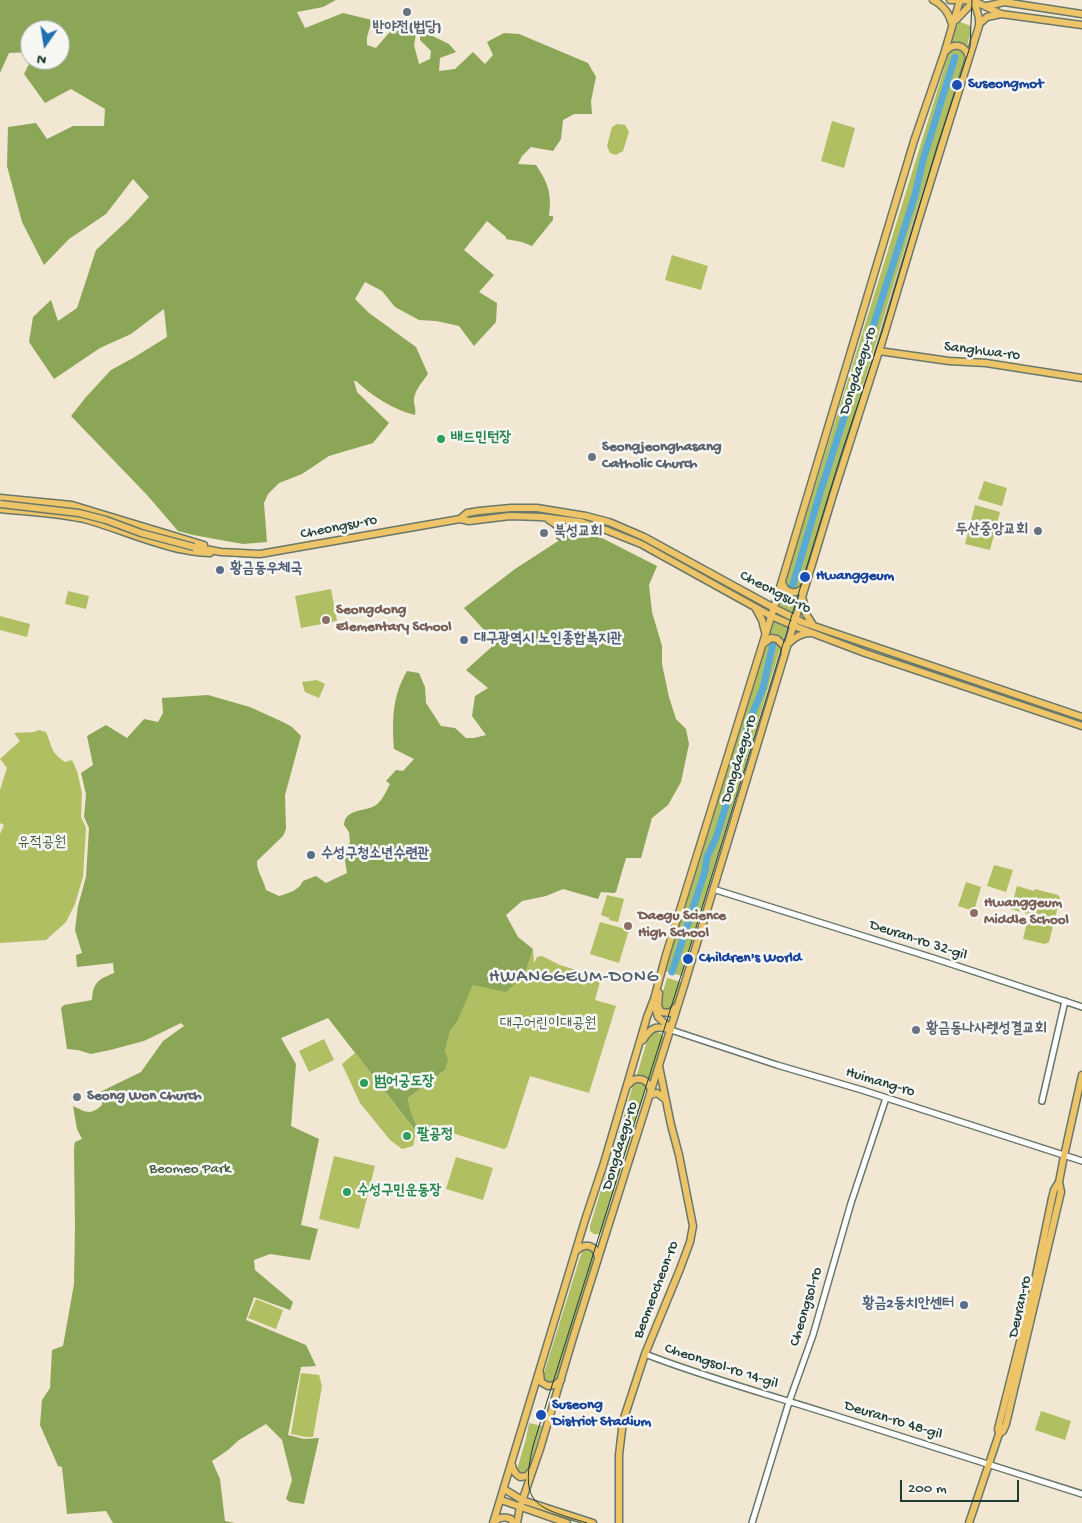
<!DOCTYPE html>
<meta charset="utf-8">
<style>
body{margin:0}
#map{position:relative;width:1082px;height:1523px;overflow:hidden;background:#f1e7d2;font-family:"Gochi Hand",sans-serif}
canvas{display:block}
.north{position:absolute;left:20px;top:20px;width:50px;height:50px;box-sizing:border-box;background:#f6f6f2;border:1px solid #a0aca6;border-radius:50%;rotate:193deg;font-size:14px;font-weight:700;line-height:20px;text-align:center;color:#1f3d34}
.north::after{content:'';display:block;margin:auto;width:18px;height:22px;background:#1f6fb2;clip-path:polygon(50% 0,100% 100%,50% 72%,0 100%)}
.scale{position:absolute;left:900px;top:1480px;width:119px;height:22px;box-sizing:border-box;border:2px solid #1f3d34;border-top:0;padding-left:6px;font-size:15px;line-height:18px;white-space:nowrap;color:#1f3d34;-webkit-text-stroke:4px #f6f6f2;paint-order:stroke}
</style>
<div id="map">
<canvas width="1082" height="1523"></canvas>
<div class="north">N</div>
<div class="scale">200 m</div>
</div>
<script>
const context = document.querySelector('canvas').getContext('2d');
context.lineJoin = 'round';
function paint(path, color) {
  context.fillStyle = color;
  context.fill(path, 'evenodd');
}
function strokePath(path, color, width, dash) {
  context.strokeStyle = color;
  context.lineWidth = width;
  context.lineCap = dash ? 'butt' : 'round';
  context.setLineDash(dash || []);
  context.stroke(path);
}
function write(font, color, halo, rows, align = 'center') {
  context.font = font + ' "Gochi Hand","Poor Story",sans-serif';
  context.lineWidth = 5;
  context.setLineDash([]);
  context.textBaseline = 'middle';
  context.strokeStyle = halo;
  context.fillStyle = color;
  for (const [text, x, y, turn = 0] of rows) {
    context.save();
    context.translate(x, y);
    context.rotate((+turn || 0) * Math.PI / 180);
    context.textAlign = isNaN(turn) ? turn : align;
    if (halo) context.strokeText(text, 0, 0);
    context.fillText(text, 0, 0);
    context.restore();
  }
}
const green = new Path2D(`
 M960 22 971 26V31L967 46 956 43 951 44 957 25Z
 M960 48 966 54V58L913 221 834 481 772 675 682 976 665 971 949 53 952 49Z
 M832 121 855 128 844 168 821 161Z
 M617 124 625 125 629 132 623 151 616 155 610 153 607 146 612 127Z
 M672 255 708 266 701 290 665 280Z
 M984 481 1007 488 1002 506 978 499Z
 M975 505 1000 512 990 550 965 544Z
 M331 589 337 621 301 628 295 596Z
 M68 591 89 596 86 609 65 604Z
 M0 616 30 624 27 637 0 630Z
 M317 680 325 684 319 698 305 692 302 682Z
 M39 730 46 732C53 747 49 751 65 762L72 760 77 771 82 793 81 817 86 828 83 877 75 904 66 922 46 940 0 943V834L4 825 0 823V790L7 768 0 759 20 741 14 733 34 732Z
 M994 865 1013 870 1006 892 987 886Z
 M966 882 981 887 974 911 958 906Z
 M1017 886 1034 891 1035 889 1058 895 1060 898 1049 942 1045 944 1023 939 1030 910 1028 914 1011 909Z
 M607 895 624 899 618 922 609 920 610 916 609 918 601 915Z
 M600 922 629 930 619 963 590 954Z
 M533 949 534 963 537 957 542 956 560 965 583 972 584 970 587 971V974L601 978 595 1000 616 1006 589 1093 530 1076 507 1147 504 1149 452 1133H446L423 1144 410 1109 408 1098 445 1070V1052L450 1031 457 1022 473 984 525 974Z
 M667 978 681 982 674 1009 665 1012 659 1005Z
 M655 1031 662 1034 664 1039 649 1083 647 1079 643 1076 636 1078 649 1034Z
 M324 1039 334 1060 309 1072 299 1051Z
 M355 1053 416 1132 413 1146 402 1149 390 1140 360 1103 342 1064Z
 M639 1080 645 1084 646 1089 625 1154 623 1157H618L614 1154V1150L633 1085 634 1083Z
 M334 1156 375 1166 359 1229 319 1219Z
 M456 1157 493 1168 483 1200 446 1189Z
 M612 1161 619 1162 621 1168 602 1231 599 1234H594L590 1231V1226L609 1164Z
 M590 1248 595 1255 557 1380 554 1382 548 1383 545 1380 543 1376 582 1251 583 1249Z
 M256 1299 283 1310 276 1329 248 1318Z
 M301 1373 319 1375 322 1386 313 1437H306L291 1434Z
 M1041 1411 1071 1421 1065 1440 1035 1430Z
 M529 1423 542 1426 528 1473 522 1476 517 1471V1469L526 1439Z`);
const forest = new Path2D(`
 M0 0H336L323 7 297 12 305 28 343 13 372 20 367 37V45L376 48 400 20 417 29 414 45 419 64 430 59 431 51 420 40V30L449 44 456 52 440 58 439 71 455 69 473 52 485 64 493 55 487 42 504 33 519 34 588 63 596 77 591 101 592 114H574L563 120 561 139 553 151 531 147 522 156 518 164 536 165C548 183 552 193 549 216H553V220L532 246 522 242 506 239V237L487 221 464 250 494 275 479 292 497 303 496 322 474 346 459 326 436 321 419 320 395 307 382 291 365 282 355 299 369 313 416 347 428 374C422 383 413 391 414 403 415 408 416 410 415 415 394 410 372 396 356 381H354L357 392 389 423 373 443 329 456 302 474 279 483 268 494 264 503 267 542 243 544 193 535 178 531 147 495 71 416 86 397 111 370 133 358 167 337 164 309 131 334 100 348 54 379 29 342 33 317 51 300 58 321 77 308 96 250 129 219 149 197 133 179 106 214 69 239 44 265 22 222 7 166 8 127 36 123 47 139 73 126H104L105 109 71 89 45 103 24 74 31 60H60V30H30V52L9 53 0 73Z
 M581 531 600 537 657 566 649 585 652 612 662 646V664L669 697 676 719 686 729 689 744 681 782 668 805 652 818 641 858H626L616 892 614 893 601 892 598 899 563 889 546 896 522 901 506 915 518 937 533 949 525 974 506 992 473 985 457 1022 450 1031 445 1052 448 1059 445 1070 408 1098 410 1109 421 1138 328 1018 281 1038 296 1064 291 1126 319 1139 301 1225 318 1229 310 1260 270 1254 254 1260 255 1270 293 1302 290 1310 254 1297 246 1320 306 1345 316 1366 301 1367 288 1435 304 1439 319 1438 304 1504 290 1502 286 1499 292 1480 282 1440 266 1424 239 1440 228 1450 212 1461 220 1479 225 1521 235 1523H113L106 1511 67 1514 62 1467 58 1466 40 1425 42 1400 50 1388 52 1350 63 1346 74 1284 75 1227 74 1148 75 1142 82 1139 77 1129 73 1106C86 1112 90 1116 102 1105V1096H97L98 1093 141 1072 163 1041 184 1026 181 1023 144 1041 110 1050 91 1054 78 1050 67 1049 61 1008 64 1005 92 1000C93 982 99 979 114 973L113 963 77 967 76 955 82 953 75 930 78 906 86 877 89 828 84 817 86 794 81 773 93 765 87 736 106 725 127 738 144 719 158 722 163 713 162 698 208 695 250 707 283 722 292 727 301 736 285 795 286 829 283 836 257 861C256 870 264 880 266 890L279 896C289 893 298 891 303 881L316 876 326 883 347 873 343 849 350 843 349 832 344 825C345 808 366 812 376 805 383 800 386 791 390 784L386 781 396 770 403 771 414 759 394 749C392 720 392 697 407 671L419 673 425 687 426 703 441 726 455 728 466 738H474L486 735 472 716 475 696 488 688 466 670 496 643 464 608 515 569 572 532Z`);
const river = new Path2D(`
 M792 588 820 493 915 195 923 160 955 57
 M672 972 705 871 707 857 716 838 729 796 735 770 749 722 763 688 773 644`);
const minor = new Path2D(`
 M713 889 933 958 1082 1007
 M671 1030 777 1065 862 1090 1082 1161
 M1042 1101 1065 1001
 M645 1354C707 1378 770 1395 833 1415 916 1441 999 1468 1082 1494
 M752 1523 789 1402 813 1335 851 1203 886 1098`);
const major = new Path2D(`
 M933 0C944 5 949 13 952 24
 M950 0H956
 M962 0 974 1 1001 14 1082 25
 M987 6 1004 2 1082 14
 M956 20 975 0
 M979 24 987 17 1001 14
 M945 52C953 42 965 44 969 57
 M879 351 949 361 986 363 1082 378
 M0 498 72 505 204 545
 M0 509C29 512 59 513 88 520 119 529 147 542 179 549 190 551 199 553 210 553
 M460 519 467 513 479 511 511 508H537L586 516 609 522 644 537 774 608 802 622 1082 717
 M549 520C557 524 559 527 560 536
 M194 547 221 552 260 554 460 519 469 521 510 516 541 517 581 522 606 530 641 544 771 616 799 628 865 653 1082 726
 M782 582C785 593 796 596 804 587
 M803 600 806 614 813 625
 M756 609 762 620 765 632
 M789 643C795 637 802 633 811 633
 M763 644 771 638 777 639 784 646 785 652
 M659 993 658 1006 661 1012 670 1013 676 1007
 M654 1003 658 1017 669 1027
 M643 1040C651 1027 656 1025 671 1030
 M628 1085 633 1080C642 1077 649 1081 651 1091
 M650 1095 657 1093 665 1099
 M576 1251C585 1242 596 1245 598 1257
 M540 1373 541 1382 548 1386 555 1385 561 1380
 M999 1434 1003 1431 1006 1424 1061 1192 1059 1182 1064 1156 1082 1075
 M512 1465C513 1471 515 1474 520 1477L527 1476 531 1471
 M504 1489 522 1500 593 1523
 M501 1500 567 1523
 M494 1522C499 1517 504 1516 511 1519L513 1523
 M493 1523 585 1220 603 1166 647 1017 654 999 666 955 775 604 914 141 944 54 960 0
 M517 1523 520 1507 540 1449 573 1338 684 986 834 492 882 342 918 222 979 26V18L974 0
 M619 1523V1455L623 1421 645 1354 680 1269 690 1242 693 1226 679 1155 671 1125 659 1066
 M969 1523 999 1434 998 1429 1033 1290 1052 1198 1054 1190 1059 1182`);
const rail = new Path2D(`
 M587 1523C536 1507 519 1506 533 1446L630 1137 686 960 841 455 882 332 937 147 970 47 972 0`);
const majorBridge = new Path2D(`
 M0 504 79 513 106 520 141 533 194 547`);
const markers = [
 [407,12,5,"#6b7280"],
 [957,85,6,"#1a4fb4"],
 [441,439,5,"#2e9e5b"],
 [592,457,5,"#6b7280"],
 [1038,531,5,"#6b7280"],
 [544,533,5,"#6b7280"],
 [220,570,5,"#5c6f8a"],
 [805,577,6,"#1a4fb4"],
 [326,620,5,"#8d6e63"],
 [464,640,5,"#5c6f8a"],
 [311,855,5,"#5c6f8a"],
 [974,913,5,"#8d6e63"],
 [628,926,5,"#8d6e63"],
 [688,959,6,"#1a4fb4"],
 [916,1030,5,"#6b7280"],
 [364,1083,5,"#2e9e5b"],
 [77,1097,5,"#6b7280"],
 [407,1136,5,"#2e9e5b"],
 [347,1192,5,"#2e9e5b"],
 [964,1305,5,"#5c6f8a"],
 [541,1415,6,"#1a4fb4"]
];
const worshipNames = [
 ["반야전(법당)",407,29,"center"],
 ["Seongjeonghasang",602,448],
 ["Catholic Church",602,465],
 ["두산중앙교회",1028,531,"right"],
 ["북성교회",554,533],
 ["황금동나사렛성결교회",926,1030],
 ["Seong Won Church",87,1097]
];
const transitNames = [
 ["Suseongmot",968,85],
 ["Hwanggeum",816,577],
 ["Children's World",699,959],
 ["Suseong",552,1406],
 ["District Stadium",552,1423]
];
const streetNames = [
 ["Sanghwa-ro",982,352,7],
 ["Dongdaegu-ro",859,371,-72],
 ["Cheongsu-ro",339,528,-11],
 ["Cheongsu-ro",775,593,27],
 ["Dongdaegu-ro",740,759,-73],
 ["Deuran-ro 32-gil",918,941,18],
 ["Huimang-ro",880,1083,17],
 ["Dongdaegu-ro",621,1146,-73],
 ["Beomeocheon-ro",657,1290,-69],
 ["Cheongsol-ro",807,1307,-73],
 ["Deuran-ro",1021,1307,-77],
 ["Cheongsol-ro 14-gil",721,1367,18],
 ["Deuran-ro 48-gil",893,1421,17]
];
const leisureNames = [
 ["배드민턴장",451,439],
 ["범어궁도장",374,1083],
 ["팔공정",417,1136],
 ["수성구민운동장",357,1192]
];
const serviceNames = [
 ["황금동우체국",230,570],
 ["대구광역시 노인종합복지관",474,640],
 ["수성구청소년수련관",321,855],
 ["황금2동치안센터",954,1305,"right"]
];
const educationNames = [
 ["Seongdong",336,611],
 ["Elementary School",336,628],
 ["Hwanggeum",984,904],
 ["Middle School",984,921],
 ["Daegu Science",638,917],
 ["High School",638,934]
];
const parkNames = [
 ["유적공원",42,844],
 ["대구어린이대공원",548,1025],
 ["Beomeo Park",190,1170]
];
const quarterNames = [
 ["HWANGGEUM-DONG",574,978]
];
paint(green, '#b0bf62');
paint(forest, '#8ca658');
strokePath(river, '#59abd4', 7);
strokePath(minor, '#68786b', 8);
strokePath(major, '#68786b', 9);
strokePath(minor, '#fff', 5);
strokePath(major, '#eec469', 6);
strokePath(rail, '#1f3d34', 1);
strokePath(majorBridge, '#68786b', 9, []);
strokePath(majorBridge, '#eec469', 6);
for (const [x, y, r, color] of markers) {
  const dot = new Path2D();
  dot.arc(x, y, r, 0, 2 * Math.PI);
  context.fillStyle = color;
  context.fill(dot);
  strokePath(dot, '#f6f6f2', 2);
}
write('bold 15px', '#5b616d', '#f6f6f2', worshipNames, 'left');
write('bold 15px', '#164399', '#f6f6f2', transitNames, 'left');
write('15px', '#1f3d34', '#f6f6f2', streetNames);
write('bold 15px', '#27864d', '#f6f6f2', leisureNames, 'left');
write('bold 15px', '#4e5e75', '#f6f6f2', serviceNames, 'left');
write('bold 15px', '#785e54', '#f6f6f2', educationNames, 'left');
write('15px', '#435e40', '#f6f6f2', parkNames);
context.letterSpacing = '1px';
write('18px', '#525d6a', '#f6f6f2', quarterNames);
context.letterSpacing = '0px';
</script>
